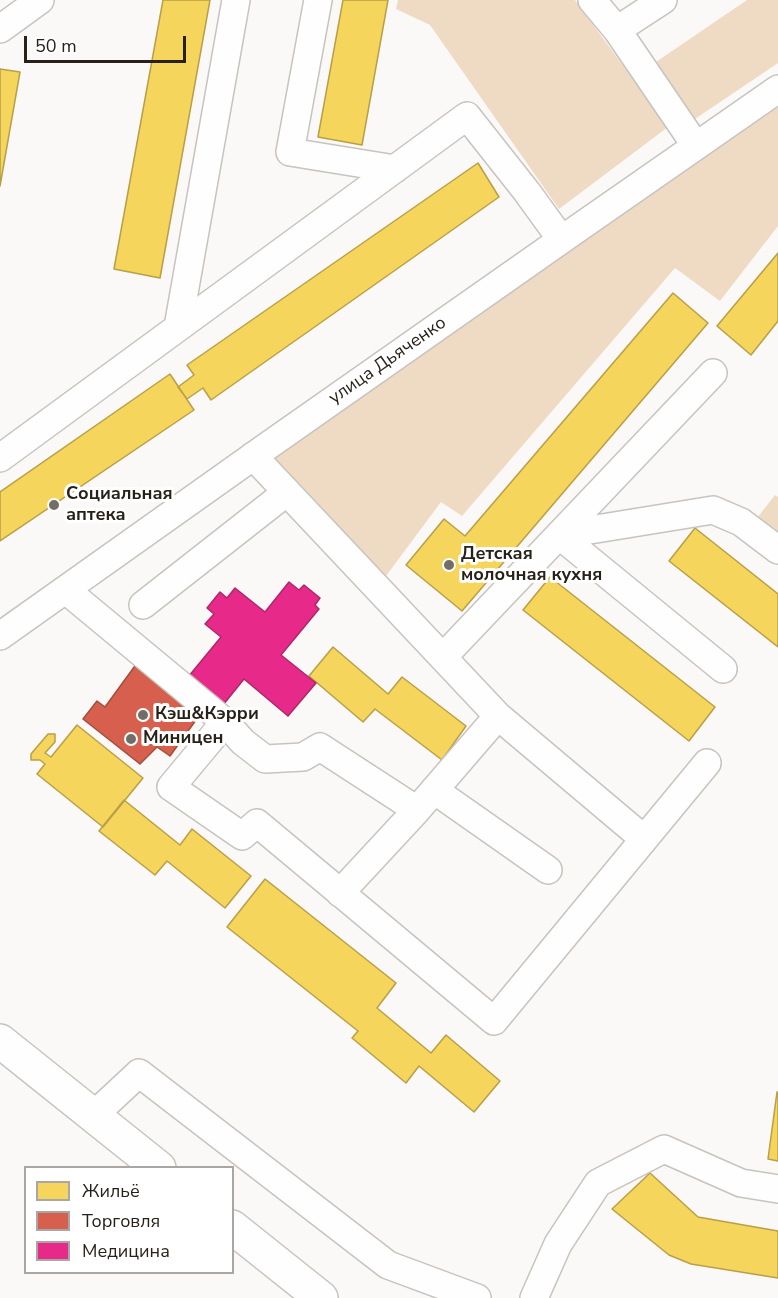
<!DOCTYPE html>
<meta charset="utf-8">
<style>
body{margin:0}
#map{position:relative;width:778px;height:1298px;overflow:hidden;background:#fbf9f7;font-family:"Nunito Sans",sans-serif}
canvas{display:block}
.legend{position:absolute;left:24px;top:1166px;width:210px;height:108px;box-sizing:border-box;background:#fff;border:2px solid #a9a6a3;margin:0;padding:8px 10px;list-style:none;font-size:18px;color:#282119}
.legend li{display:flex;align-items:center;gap:12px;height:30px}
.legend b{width:30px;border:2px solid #a9a6a3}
.scale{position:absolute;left:24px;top:36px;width:162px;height:27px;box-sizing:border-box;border:3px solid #282119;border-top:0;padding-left:8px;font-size:18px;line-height:21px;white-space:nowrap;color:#282119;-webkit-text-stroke:4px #fff;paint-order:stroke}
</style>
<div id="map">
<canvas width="778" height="1298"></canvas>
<ul class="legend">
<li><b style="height:16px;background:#f6d55c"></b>Жильё</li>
<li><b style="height:16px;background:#d6604d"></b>Торговля</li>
<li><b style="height:16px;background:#e7298a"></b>Медицина</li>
</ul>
<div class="scale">50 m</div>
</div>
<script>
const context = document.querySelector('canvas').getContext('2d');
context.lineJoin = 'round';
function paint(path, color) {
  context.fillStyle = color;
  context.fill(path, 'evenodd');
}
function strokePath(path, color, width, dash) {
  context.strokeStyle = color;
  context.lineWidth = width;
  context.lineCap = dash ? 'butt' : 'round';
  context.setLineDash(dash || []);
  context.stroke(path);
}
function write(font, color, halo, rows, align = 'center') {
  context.font = font + ' "Nunito Sans",sans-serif';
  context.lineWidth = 6;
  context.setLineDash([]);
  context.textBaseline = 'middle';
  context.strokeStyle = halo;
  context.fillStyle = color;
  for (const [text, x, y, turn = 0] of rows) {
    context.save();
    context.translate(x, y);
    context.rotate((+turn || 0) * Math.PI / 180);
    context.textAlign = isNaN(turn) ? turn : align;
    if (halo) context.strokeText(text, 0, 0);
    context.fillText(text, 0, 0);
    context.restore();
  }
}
const green = new Path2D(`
 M398 0H575L668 127 559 209 430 25 396 9Z
 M747 0H778V63L689 123 650 66Z
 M778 88V226L720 301 675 268 462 516 441 502 383 580 253 456Z
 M775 495 778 497V540L754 522Z`);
const homes = new Path2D(`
 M163 0H210L160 278 114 269Z
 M343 0H388L362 145 318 137Z
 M0 69 20 72 0 186Z
 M478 163 499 197 211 400 203 388 187 399 178 387 194 375 187 365Z
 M778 253V321L751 355 717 326Z
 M673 293 708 323 462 611 406 565 444 519 465 536Z
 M170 374 194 410 0 541V492Z
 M695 528 778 594V647L669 561Z
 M550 577 715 707 689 741 523 610Z
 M333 647 388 694 402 677 466 726 442 760 375 709 363 722 309 676Z
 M77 725 143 778 103 827 37 774 45 764 40 760H31V754L48 734H55V742L45 753 51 757Z
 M124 800 180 845 192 829 251 876 225 908 167 861 155 875 99 831Z
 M265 879 396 983 377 1008 431 1053 446 1035 500 1081 474 1112 419 1066 406 1083 352 1038 358 1031 227 927Z
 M777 1092H778V1161L768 1159Z
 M650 1173 698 1217 778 1231V1278L691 1264 669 1255 612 1209Z`);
const shops = new Path2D(`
 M140 659 204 709 170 756 157 747 140 764 83 719 97 701 105 707Z`);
const health = new Path2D(`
 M289 582 299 590 304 585 320 598 315 605 319 609 281 655 316 683 288 716 244 679 219 710 184 682 221 637 205 624 214 614 207 608 220 592 227 598 235 588 265 612Z`);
const minor = new Path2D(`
 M318 0 290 152 395 169
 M592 0 617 30 696 146
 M0 29 40 0
 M617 30 663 0
 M178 327 236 0
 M253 456 498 716 417 810 340 893
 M0 458 467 116 527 192 561 239
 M559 535 713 510 741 522 778 550
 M559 535 723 669
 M67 591 225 722 243 742 265 759 303 757 320 747 417 810
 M143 605 287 492
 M0 636C90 573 179 508 269 445 438 326 608 207 778 89
 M443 657 713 373
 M498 716 644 839
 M225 722 171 787 242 836 257 823 494 1021 707 763
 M434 790 548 870
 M94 1115 139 1073 388 1265 477 1298
 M534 1298 558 1244 598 1183 664 1149 741 1183 778 1189`);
const major = new Path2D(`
 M0 1041 159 1168
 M232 1227 321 1298`);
const markers = [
 [54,505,6,"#726d67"],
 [449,565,6,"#726d67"],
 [143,715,6,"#726d67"],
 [131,739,6,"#726d67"]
];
const streetNames = [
 ["улица Дьяченко",388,361,-35]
];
const poiNames = [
 ["Социальная",66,495],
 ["аптека",66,516],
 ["Детская",461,555],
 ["молочная кухня",461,576],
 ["Кэш&Кэрри",155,715],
 ["Миницен",143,739]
];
paint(green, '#efdbc4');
paint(homes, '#f6d55c');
strokePath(homes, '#b89f48', 1.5);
paint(shops, '#d6604d');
strokePath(shops, '#a24d3d', 1.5);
paint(health, '#e7298a');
strokePath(health, '#ae2768', 1.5);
strokePath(minor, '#c7c3be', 30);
strokePath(major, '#c7c3be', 36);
strokePath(minor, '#fefefe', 27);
strokePath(major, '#fefefe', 33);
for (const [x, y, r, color] of markers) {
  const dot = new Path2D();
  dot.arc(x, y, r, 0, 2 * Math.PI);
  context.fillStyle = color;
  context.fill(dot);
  strokePath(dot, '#fff', 2);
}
write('18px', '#282119', '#fff', streetNames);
write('bold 18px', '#282119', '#fff', poiNames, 'left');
</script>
